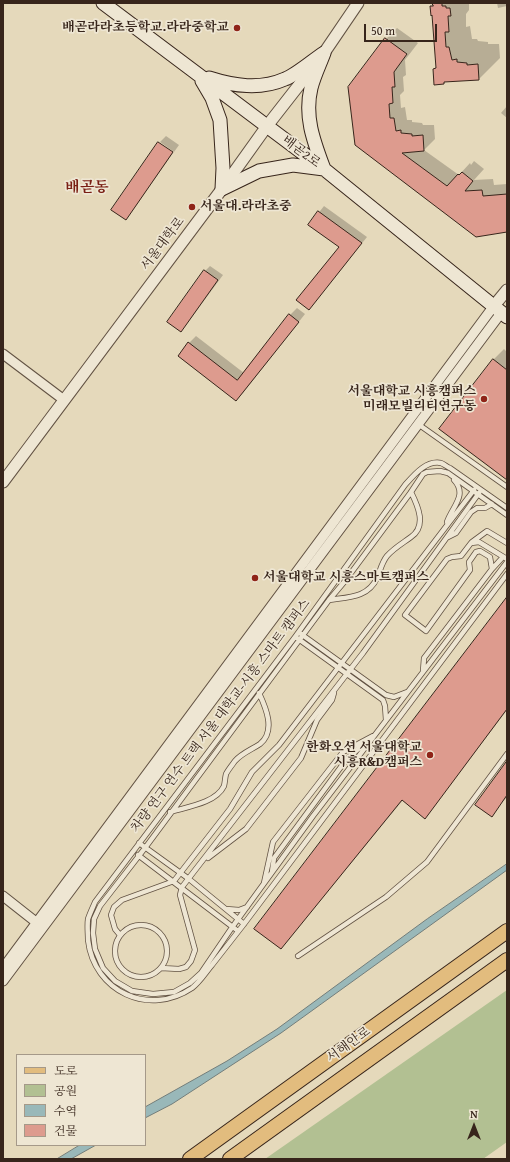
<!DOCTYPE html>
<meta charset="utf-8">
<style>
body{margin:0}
#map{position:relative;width:510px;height:1162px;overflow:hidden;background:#e5d9bb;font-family:"Gentium Book Plus","Noto Serif KR",serif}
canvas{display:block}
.frame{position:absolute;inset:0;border:4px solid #37251b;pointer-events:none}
.legend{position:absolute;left:16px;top:1054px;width:130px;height:92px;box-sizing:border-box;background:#eee6d3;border:1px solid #a59989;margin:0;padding:5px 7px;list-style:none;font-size:12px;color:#37251b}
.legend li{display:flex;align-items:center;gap:8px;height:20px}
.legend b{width:20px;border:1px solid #a59989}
.north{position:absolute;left:454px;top:1106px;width:40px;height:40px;-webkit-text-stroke:3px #eee6d3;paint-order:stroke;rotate:0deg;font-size:11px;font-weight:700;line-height:16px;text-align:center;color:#37251b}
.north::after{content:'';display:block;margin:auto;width:14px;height:18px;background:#37251b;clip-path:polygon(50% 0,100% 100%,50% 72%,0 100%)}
.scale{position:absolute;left:364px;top:24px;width:73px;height:18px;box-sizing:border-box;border:2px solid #37251b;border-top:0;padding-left:5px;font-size:12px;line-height:14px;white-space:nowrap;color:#37251b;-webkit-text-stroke:3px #eee6d3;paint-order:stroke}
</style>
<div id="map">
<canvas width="510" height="1162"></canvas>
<div class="frame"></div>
<ul class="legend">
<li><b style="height:5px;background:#e2bc7e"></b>도로</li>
<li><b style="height:11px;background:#b2c092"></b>공원</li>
<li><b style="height:11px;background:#99b8b9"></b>수역</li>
<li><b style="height:11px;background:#dd9b8e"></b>건물</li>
</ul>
<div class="north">N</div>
<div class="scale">50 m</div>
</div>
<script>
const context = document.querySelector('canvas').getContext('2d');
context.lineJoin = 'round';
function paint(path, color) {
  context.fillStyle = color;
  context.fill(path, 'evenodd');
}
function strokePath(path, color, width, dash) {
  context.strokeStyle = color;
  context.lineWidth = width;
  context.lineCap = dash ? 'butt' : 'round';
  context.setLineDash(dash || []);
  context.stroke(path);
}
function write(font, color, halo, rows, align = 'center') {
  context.font = font + ' "Gentium Book Plus","Noto Serif KR",serif';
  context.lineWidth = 3.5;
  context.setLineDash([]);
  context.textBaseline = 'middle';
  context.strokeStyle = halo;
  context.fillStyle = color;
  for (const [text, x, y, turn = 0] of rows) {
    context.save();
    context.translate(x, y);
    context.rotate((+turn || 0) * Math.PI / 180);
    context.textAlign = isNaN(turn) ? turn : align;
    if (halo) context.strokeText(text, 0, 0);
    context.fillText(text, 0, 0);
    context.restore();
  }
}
const green = new Path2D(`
 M507 990V1142L483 1159H265Z`);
const water = new Path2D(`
 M507 864V870L281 1033 172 1104 145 1118V1107L227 1061 277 1029 427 919Z
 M80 1145H96L71 1159H57Z`);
const shadow = new Path2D(`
 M434 3H469V10L466 14V27L470 26 472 39H477L478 41 488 42V44H499L500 58 479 79 446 81 444 83 434 69 437 66 433 14 431 7Z
 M497 3H507V6L498 8Z
 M397 28 418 43 405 60 406 75 403 77 404 91 400 95 401 108 405 107 407 120H412V122L422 123 423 125H434L435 139 424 150 459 175 470 163 471 165 474 161 484 169 474 180 493 179 494 185 507 184V231L356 144 349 88 386 39Z
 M507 106V118L501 113Z
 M166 136 179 145 174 152 160 142Z
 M159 144 173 153 132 211 125 218Z
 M324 206 367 237 309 309 340 247 309 225Z
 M210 266 223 275 186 325 181 331 205 271Z
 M297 308 305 314 243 393 236 400 189 343 196 336 244 373 290 315Z
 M504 349 507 352V479L441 428 494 359Z
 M507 599V710L431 810 403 800 281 948Z
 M507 763V797L491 815Z`);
const building = new Path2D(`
 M432 3H442V6H446V8H450L451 16H448L449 32H445L446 47H449L452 60 457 59V62L467 63V65L478 64 479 80 444 82V84L434 85 433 69 436 68 432 15 431 16 430 6H433Z
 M385 38 407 54 394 72 395 87H392L393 103 389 104 390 118H394L396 131 401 130V133L412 134V136L423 135 424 151 402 153 447 186 458 174 459 175 462 172 473 181 465 191 482 190 483 196 507 194V232L476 237 355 145 348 87Z
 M158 142 173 152 126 220 111 210Z
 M318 211 362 243 309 310 296 300 339 247 308 225Z
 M204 270 218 280 181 332 167 322Z
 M289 314 299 322 236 401 178 356 188 342 237 380Z
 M493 359 507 370V480L439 429Z
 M507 597V709L425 819 402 800 281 949 254 929Z
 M507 761V795L492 817 475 805Z`);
const service = new Path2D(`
 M418 424 507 487
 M507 508 450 468C447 467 444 464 441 463 426 460 414 475 405 485L295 637 95 902C93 907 90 913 88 919 87 926 88 933 88 940 94 992 149 1017 192 988 200 982 206 972 212 965 223 951 233 938 244 924L507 574
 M507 515 448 473 440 471 427 472 423 474 411 492 345 581 329 600 145 848 100 906 94 919 93 933 95 949 103 968 115 981 132 991 153 994 174 992 190 983 201 973 233 926 313 816 507 562
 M447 522C452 507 468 495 454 480
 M448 537 456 533 471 512 477 508H485L492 504
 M472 542 487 531 507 543
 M492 569 503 557
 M329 600C348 597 368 598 377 578 380 571 382 562 387 556 394 548 403 543 411 537 427 526 418 506 411 492
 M301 634 386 695 394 697 407 692
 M297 638 383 700 385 706 386 720
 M423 671 424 658 492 569 490 557 480 551 476 552 469 562 470 570 426 631 405 615 447 559 452 557 461 556 471 543 479 542 507 559
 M170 812C187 807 216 803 224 786 225 782 225 778 226 774 228 770 232 765 235 761 242 753 251 750 260 744 276 731 266 708 259 693
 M139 843 189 879 244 924
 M138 855 238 931
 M208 858 246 829 301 758 317 720 332 700 334 693
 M272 872 274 858 346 760 367 741
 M264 883 273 842 343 752 373 736
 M226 909 239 910 247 907
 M115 951a26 26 0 1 1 52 0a26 26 0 1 1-52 0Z
 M120 935 115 929 111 915 114 907 122 900 174 881 230 809 252 772 279 745 474 490
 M298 956 386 897 427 862 507 754
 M161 968 179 969 186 967 191 961 195 950 180 895 182 887 363 653 479 493`);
const minor = new Path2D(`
 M3 354 64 400
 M3 896 41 926
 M3 968 493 307
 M3 981 501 313`);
const tertiary = new Path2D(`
 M493 307 507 290
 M3 482 222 189 267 126 324 53 358 3`);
const secondary = new Path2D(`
 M103 3 324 169 507 317
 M209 78C234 86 260 90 285 79 296 75 313 60 324 53
 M202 81 212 98 220 120 223 168 222 189 259 171 293 165 324 169C314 142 304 117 311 88 314 76 320 64 324 53`);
const primary = new Path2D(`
 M190 1159 507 931
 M230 1159 507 960`);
const markers = [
 [237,28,4,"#8f2418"],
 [192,207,4,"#8f2418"],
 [484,399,4,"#8f2418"],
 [255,578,4,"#8f2418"],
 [430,755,4,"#8f2418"]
];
const poiNames = [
 ["배곧라라초등학교.라라중학교",229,28],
 ["서울대.라라초중",200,207,"left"],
 ["서울대학교 시흥캠퍼스",476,392],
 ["미래모빌리티연구동",476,407],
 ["서울대학교 시흥스마트캠퍼스",263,578,"left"],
 ["한화오션 서울대학교",422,748],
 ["시흥R&D캠퍼스",422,763]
];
const streetNames = [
 ["배곧2로",301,152,37],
 ["서울대학로",163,244,-53],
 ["차량 연구 연수 트랙 서울 대학교-시흥 스마트 캠퍼스",221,716,-53],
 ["서해안로",349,1045,-36]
];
const quarterNames = [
 ["배곧동",87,188]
];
paint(green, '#b2c092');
paint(water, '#99b8b9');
strokePath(water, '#727d7a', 1);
paint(shadow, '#0003');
paint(building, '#dd9b8e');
strokePath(building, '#37251b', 1);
strokePath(service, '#625243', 6);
strokePath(minor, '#625243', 11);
strokePath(tertiary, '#625243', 13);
strokePath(secondary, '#37251b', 15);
strokePath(primary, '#37251b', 16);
strokePath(service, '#eee6d3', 4.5);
strokePath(minor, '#eee6d3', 9);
strokePath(tertiary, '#eee6d3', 11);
strokePath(secondary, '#eee6d3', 13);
strokePath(primary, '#e2bc7e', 14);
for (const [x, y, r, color] of markers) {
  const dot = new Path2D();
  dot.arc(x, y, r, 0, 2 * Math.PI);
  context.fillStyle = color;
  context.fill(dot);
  strokePath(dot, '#eee6d3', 1.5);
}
write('bold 13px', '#37251b', '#eee6d3', poiNames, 'right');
write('13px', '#37251b', '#eee6d3', streetNames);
write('bold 15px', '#7a1f14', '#eee6d3', quarterNames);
</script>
